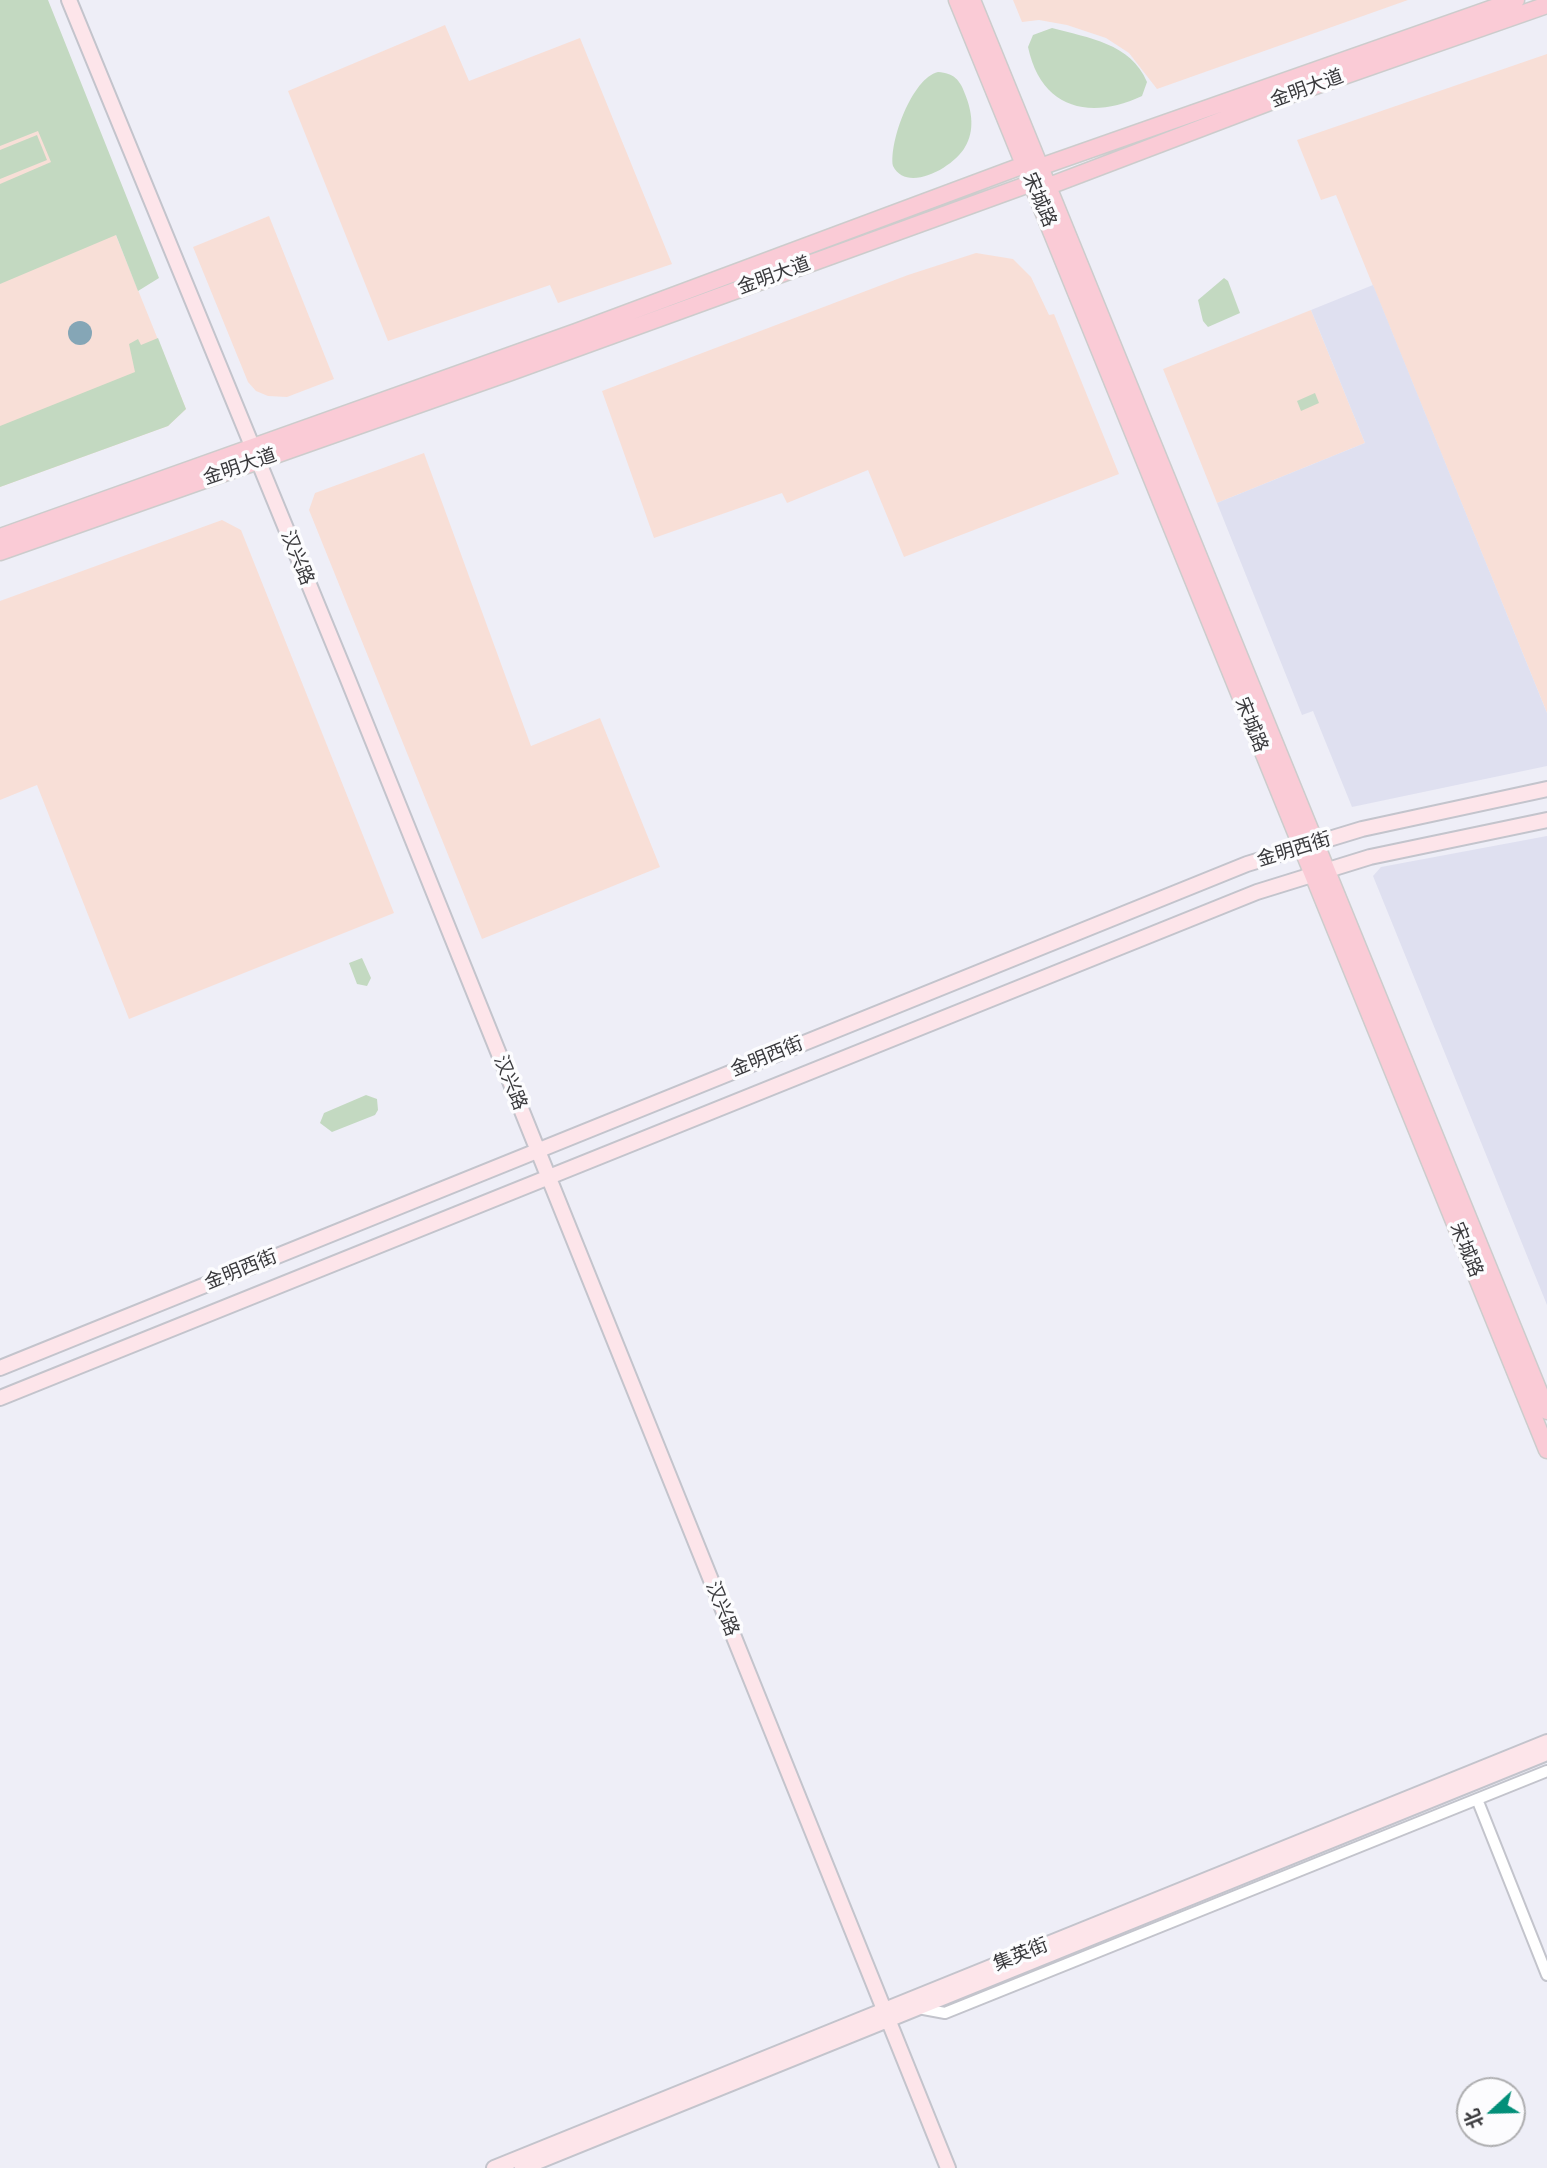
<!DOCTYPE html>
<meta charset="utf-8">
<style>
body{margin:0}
#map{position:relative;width:1547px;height:2168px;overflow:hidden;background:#eeeef7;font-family:"Noto Sans","Noto Sans SC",sans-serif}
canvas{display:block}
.north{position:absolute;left:1456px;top:2077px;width:70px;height:70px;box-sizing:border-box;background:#fcfcfe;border:2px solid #aeaeb0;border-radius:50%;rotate:248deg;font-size:19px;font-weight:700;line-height:28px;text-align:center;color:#39393c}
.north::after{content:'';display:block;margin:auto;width:24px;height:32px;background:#028f79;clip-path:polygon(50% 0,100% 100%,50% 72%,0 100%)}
</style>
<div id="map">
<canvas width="1547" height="2168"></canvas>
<div class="north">北</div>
</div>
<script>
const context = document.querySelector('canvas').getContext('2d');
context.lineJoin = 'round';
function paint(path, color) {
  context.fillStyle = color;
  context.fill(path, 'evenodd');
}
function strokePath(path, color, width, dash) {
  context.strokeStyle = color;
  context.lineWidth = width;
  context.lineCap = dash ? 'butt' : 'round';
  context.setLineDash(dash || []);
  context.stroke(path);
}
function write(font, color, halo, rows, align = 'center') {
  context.font = font + ' "Noto Sans","Noto Sans SC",sans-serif';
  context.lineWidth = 7;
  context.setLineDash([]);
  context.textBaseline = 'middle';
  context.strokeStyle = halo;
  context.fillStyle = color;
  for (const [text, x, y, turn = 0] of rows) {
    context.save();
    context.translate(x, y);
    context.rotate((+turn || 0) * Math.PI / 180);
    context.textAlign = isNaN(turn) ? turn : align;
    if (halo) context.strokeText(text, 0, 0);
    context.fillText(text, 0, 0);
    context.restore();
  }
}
const commercial = new Path2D(`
 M0 0H21L186 409 168 426 0 487Z
 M1013 0H1408L1157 89 1129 53 1106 38 1067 25 1039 20 1022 22Z
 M445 25 469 81 580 38 672 264 558 303 550 285 388 341 288 91Z
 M1547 54V713L1336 195 1321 200 1297 140Z
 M269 216 334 379 287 397 268 396 256 391 248 382 193 247Z
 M976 253 1013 259 1031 277 1049 315 1054 314 1119 474 904 557 868 470 787 503 782 493 654 538 602 391 908 275Z
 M1311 310 1365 443 1217 503 1163 369Z
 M424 453 531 746 600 718 660 867 482 939 309 510 315 493Z
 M222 520 241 530 394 913 129 1019 37 785 0 800V601Z`);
const built = new Path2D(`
 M1373 285 1547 713V766L1352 807 1313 711 1302 715 1217 503 1365 443 1311 310Z
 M1547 836V1305L1373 876 1381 867Z`);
const green = new Path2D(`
 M0 0H48L159 278 138 291 116 235 0 284V184L51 162 38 131 0 146Z
 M1052 28C1088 38 1131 43 1147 82L1142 96C1089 121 1041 108 1028 47L1033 35Z
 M938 72C954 73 960 80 965 94 972 111 975 131 965 147 954 167 907 194 893 166 889 142 912 78 938 72Z
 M37 135 47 160 0 179V150Z
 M1224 278 1228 281 1240 313 1208 327 1203 321 1198 300Z
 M158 338 186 409 168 426 0 487V426L135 372 129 344 138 339 141 345Z
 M1315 393 1319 403 1301 411 1297 401Z
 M362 958 371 978 367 986 357 984 349 963Z
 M366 1095 377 1099 378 1110 375 1115 332 1132 320 1123 324 1113Z`);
const water = new Path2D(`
 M68 333a12 12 0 1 1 24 0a12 12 0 1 1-24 0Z`);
const street = new Path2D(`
 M1477 1799 1547 1975
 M918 2008 945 2013 1547 1771`);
const secondary = new Path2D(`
 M69 0 347 677 948 2168
 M0 1368 1247 864 1362 829 1547 789
 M0 1398 1257 892 1370 857 1547 820
 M494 2168 1547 1742
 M522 2168 1547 1753`);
const primary = new Path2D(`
 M957 0 1547 1450
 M972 0 1547 1411
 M0 537 576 332 1024 165 1040 167 1516 0
 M0 552 511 372 1032 183 1049 186 1275 100 1547 5`);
const streetNames = [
 ["金明大道",1307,89,-20],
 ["宋城路",1039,200,67],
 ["金明大道",774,276,-20],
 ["金明大道",240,467,-19],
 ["汉兴路",297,558,68],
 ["宋城路",1251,725,68],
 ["金明西街",1294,850,-17],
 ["金明西街",767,1057,-22],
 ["汉兴路",510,1083,68],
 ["宋城路",1466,1250,68],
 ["金明西街",241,1270,-22],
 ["汉兴路",722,1609,68],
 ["集英街",1021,1955,-22]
];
paint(commercial, '#f8dfd7');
paint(built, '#dfe0f0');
paint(green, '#c3d9c1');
paint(water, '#85a6b6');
strokePath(street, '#c3c4cc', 14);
strokePath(secondary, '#c3c4cc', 18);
strokePath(primary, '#ccc', 19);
strokePath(street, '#fff', 10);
strokePath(secondary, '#fde5ea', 14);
strokePath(primary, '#facbd6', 16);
write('19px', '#39393c', '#fcfcfe', streetNames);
</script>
